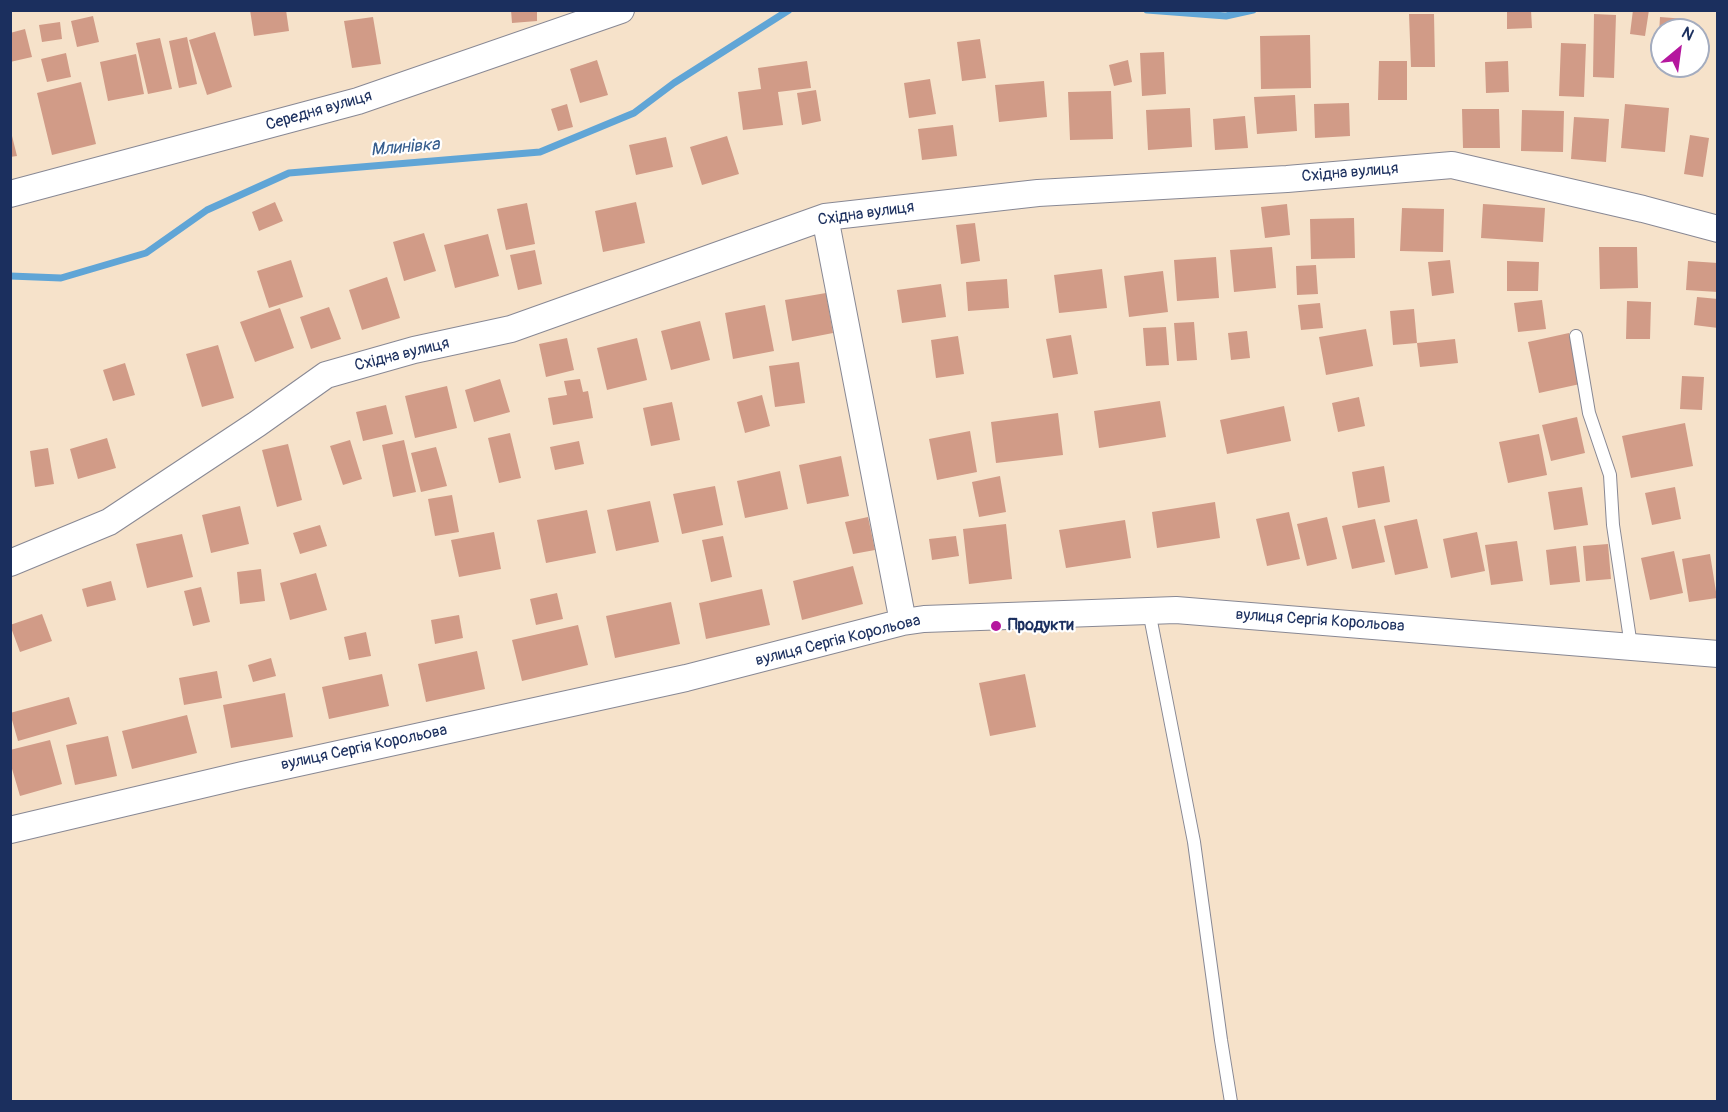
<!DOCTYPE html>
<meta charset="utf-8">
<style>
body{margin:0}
#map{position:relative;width:1728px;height:1112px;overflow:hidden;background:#f6e2ca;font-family:Pangolin,sans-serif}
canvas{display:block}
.frame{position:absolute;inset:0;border:12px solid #1b2f5e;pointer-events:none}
.north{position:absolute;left:1650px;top:18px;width:60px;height:60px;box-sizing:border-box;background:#fff;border:2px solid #a4acbf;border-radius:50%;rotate:29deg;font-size:16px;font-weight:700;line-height:24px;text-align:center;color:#1b2f5e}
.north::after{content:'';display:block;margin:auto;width:21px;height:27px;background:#b5179e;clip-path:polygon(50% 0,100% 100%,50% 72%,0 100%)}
</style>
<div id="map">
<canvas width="1728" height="1112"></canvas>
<div class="frame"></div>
<div class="north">N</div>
</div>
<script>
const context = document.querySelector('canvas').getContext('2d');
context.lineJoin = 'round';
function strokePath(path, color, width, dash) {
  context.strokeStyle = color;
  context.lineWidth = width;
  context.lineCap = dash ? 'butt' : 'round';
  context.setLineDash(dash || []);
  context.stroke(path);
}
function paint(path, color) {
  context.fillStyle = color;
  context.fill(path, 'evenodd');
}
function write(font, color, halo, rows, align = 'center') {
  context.font = font + ' Pangolin,sans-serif';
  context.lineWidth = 4.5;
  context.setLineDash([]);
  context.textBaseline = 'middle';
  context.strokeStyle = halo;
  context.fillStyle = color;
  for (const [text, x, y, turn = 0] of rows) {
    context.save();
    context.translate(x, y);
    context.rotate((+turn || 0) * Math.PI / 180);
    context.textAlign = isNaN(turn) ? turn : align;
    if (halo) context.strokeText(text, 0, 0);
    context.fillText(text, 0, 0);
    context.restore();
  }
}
const stream = new Path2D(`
 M1147 10 1226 16 1253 10
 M10 276 61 278 146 253 207 210 289 173 540 152 634 113 674 83 789 10`);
const building = new Path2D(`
 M250 10H286L289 31 254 36Z
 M511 10H537V21L512 23Z
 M1507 10H1531L1532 28 1507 29Z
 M1633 10H1649L1645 36 1630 34Z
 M1409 14H1434L1435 67H1411Z
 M1594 14 1616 15 1614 78 1593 77Z
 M93 16 99 42 77 47 71 21Z
 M373 17 381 64 352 68 344 21Z
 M1660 17 1686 19 1685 30H1662V66H1683V69L1657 68Z
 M60 22 62 39 42 42 39 25Z
 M25 29 32 57 10 62V33Z
 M215 32 232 87 207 95 189 40Z
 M1310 35 1311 88 1261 89 1260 36Z
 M187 37 197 84 179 88 169 41Z
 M160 38 172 89 148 94 136 43Z
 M980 39 986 78 962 81 957 42Z
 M1561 43 1586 44 1584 97 1559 96Z
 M1164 52 1166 94 1142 96 1140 53Z
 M66 53 71 77 47 82 41 59Z
 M136 54 144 94 108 101 100 62Z
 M597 60 608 95 580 103 570 69Z
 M1128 60 1132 82 1114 86 1109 65Z
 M807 61 811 88 778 92 783 125 743 130 738 92 761 89 758 68Z
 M1379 61H1407V100H1378Z
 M1508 61 1509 92 1486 93 1485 62Z
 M930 79 936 114 909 118 904 83Z
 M1044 81 1047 117 999 122 995 85Z
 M81 82 96 144 52 155 37 93Z
 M816 90 821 121 802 125 797 93Z
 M1111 91 1113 139 1070 140 1068 92Z
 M1295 95 1297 131 1257 134 1254 97Z
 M1349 103 1350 136 1315 138 1314 104Z
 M567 104 573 127 558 131 551 109Z
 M1625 104 1669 108 1665 152 1621 148Z
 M1190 108 1192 147 1148 150 1146 110Z
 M1462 109H1499L1500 148H1463Z
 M1522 110 1564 111 1563 152 1521 151Z
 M1245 116 1248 148 1215 150 1213 119Z
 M1574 117 1609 119 1606 162 1571 159Z
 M953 125 957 156 922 160 918 129Z
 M10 128 17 156 10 157Z
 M1690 135 1709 138 1703 177 1684 174Z
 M727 136 739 174 702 185 690 147Z
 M666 137 673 167 636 175 629 145Z
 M275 202 283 221 259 231 252 212Z
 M636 202 645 243 603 252 595 211Z
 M527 203 535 244 506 250 497 209Z
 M1287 204 1290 235 1265 238 1261 207Z
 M1483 204 1545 208 1543 242 1481 238Z
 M1402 208 1444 209 1443 252 1400 251Z
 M1354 218 1355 258 1311 259 1310 219Z
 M975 223 980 261 961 264 956 225Z
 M424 233 436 271 404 281 393 242Z
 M488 234 499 276 455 288 444 245Z
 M1272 247 1276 288 1234 292 1230 250Z
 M1599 247H1637L1638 288 1600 289Z
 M535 250 542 284 518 290 510 255Z
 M1216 257 1219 298 1177 301 1174 260Z
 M291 260 303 297 269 308 257 271Z
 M1450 260 1454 293 1432 296 1428 262Z
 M1507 261 1539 262 1538 291H1507Z
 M1688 261 1718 263V292L1686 290Z
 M1316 265 1318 294 1297 295 1296 266Z
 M1102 269 1107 308 1059 313 1054 275Z
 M1163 271 1168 312 1129 317 1124 276Z
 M387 277 400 318 362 330 349 290Z
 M1007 279 1009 308 968 311 966 282Z
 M941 284 946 317 902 323 897 290Z
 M826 293 833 333 792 341 785 300Z
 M1697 297 1718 299V328L1694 325Z
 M1542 300 1546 329 1518 332 1514 303Z
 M1627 301 1651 302 1650 339H1626Z
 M1320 303 1323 328 1301 330 1298 305Z
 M765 305 774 351 733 359 725 313Z
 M329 307 341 339 311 349 300 317Z
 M280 308 294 348 255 362 240 322Z
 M1414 309 1417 343 1393 345 1390 311Z
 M700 321 710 360 671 370 661 331Z
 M1194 322 1197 360 1177 361 1174 323Z
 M1166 327 1169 365 1146 366 1143 328Z
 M1366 329 1373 366 1326 375 1319 337Z
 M1247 331 1250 358 1231 360 1228 333Z
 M1569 333 1580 384 1539 393 1528 342Z
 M1071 335 1078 374 1053 378 1046 339Z
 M958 336 964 374 936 378 931 340Z
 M567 338 574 370 546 377 539 344Z
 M637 338 647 380 607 390 597 348Z
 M1455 339 1458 363 1420 367 1417 343Z
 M218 345 234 398 202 407 186 354Z
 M799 362 805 403 775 407 769 366Z
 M125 363 135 395 113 401 103 370Z
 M1682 376 1704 377 1702 410 1680 409Z
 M500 379 510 412 474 422 465 390Z
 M580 379 583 392 588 391 593 418 553 425 548 398 567 395 564 381Z
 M447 386 457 428 415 438 405 396Z
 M762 395 770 426 745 433 737 402Z
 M1359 397 1365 426 1338 432 1332 403Z
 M1160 401 1166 437 1099 448 1094 411Z
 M672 402 680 440 651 446 643 408Z
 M386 405 393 434 363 441 356 412Z
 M1284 406 1291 441 1227 454 1220 420Z
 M1058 413 1063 455 996 463 991 422Z
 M1577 417 1585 453 1551 461 1542 425Z
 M1685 423 1693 466 1631 478 1622 436Z
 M970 431 977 472 937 480 929 439Z
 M510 433 521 478 499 483 488 438Z
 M1539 434 1547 475 1508 483 1499 442Z
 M107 438 116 468 78 479 70 449Z
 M350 440 362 479 343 485 330 446Z
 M404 440 416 492 393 497 382 445Z
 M579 441 584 464 555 470 550 447Z
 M288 444 302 500 277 507 262 450Z
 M436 447 447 486 421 492 411 453Z
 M48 448 54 484 35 487 30 451Z
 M841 456 849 496 807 504 799 465Z
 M1384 466 1390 502 1358 508 1352 472Z
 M780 471 788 509 745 518 737 481Z
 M1000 476 1006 512 979 517 972 482Z
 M715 486 723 525 682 534 673 494Z
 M1582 487 1588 525 1554 530 1548 492Z
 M1675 487 1681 519 1652 525 1645 493Z
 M452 495 459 532 435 536 428 499Z
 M650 501 659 542 616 551 607 510Z
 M1215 502 1220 538 1157 548 1152 512Z
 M240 506 249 544 211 553 202 515Z
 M587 510 596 553 546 563 537 520Z
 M1289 512 1300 559 1267 566 1256 519Z
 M868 517 875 550 853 554 845 522Z
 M1327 517 1337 559 1307 566 1297 524Z
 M1375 519 1385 562 1352 569 1342 526Z
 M1417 519 1428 568 1395 575 1384 526Z
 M1125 520 1131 558 1066 568 1059 530Z
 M1006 524 1012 579 969 584 963 529Z
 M320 525 327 546 300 554 293 533Z
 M494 532 501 569 459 577 451 540Z
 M1477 532 1485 571 1451 578 1443 539Z
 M182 534 193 577 147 588 136 544Z
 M723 536 732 577 711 582 702 540Z
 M956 536 959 556 932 560 929 539Z
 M1517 541 1523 581 1491 585 1485 545Z
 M1608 544 1611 579 1586 581 1583 546Z
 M1576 546 1580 582 1550 585 1546 550Z
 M1674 551 1683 593 1650 600 1641 558Z
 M1710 554 1717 598 1689 602 1682 559Z
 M853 566 863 604 802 620 793 581Z
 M261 569 265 601 240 604 237 572Z
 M316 573 327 610 290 620 280 583Z
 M111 581 116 600 87 607 82 589Z
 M201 587 210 622 193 626 184 591Z
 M762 589 770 625 706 639 699 603Z
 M557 593 563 619 536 625 530 599Z
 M671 602 680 644 615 658 606 616Z
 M42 614 52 641 20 652 10 625Z
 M459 615 463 638 435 644 431 620Z
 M578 625 588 665 522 681 512 640Z
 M366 632 371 656 349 660 344 637Z
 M477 651 485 689 426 702 418 664Z
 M271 658 276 676 253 682 248 665Z
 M217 671 222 698 184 705 179 678Z
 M382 674 389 706 329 719 322 687Z
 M1025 674 1036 727 990 736 979 683Z
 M285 693 293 737 231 748 223 705Z
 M69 697 77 724 18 741 10 713Z
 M187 715 197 753 132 769 122 731Z
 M108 736 117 776 75 785 66 745Z
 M50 740 62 784 20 796 10 762V750Z`);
const lane = new Path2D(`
 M1576 336 1589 413 1610 475 1613 525 1631 646
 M1149 611 1194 842 1221 1040 1231 1102`);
const street = new Path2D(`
 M10 194 358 101 621 10
 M825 217 903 622
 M10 563 109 522 257 424 326 375 414 350 511 329 825 217 1038 193 1287 179 1452 165 1643 209 1718 229
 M10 830 243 775 686 678 903 622 924 619 1176 610 1718 654`);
const markers = [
 [996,626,6,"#b5179e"]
];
const streetNames = [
 ["Середня вулиця",319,111,-16],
 ["Східна вулиця",1350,173,-5],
 ["Східна вулиця",866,214,-8],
 ["Східна вулиця",402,355,-14],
 ["вулиця Сергія Корольова",1320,621,4],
 ["вулиця Сергія Корольова",838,641,-14],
 ["вулиця Сергія Корольова",364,748,-12]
];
const poiNames = [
 ["Продукти",1008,626]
];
const waterNames = [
 ["Млинівка",405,148,-5]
];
strokePath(stream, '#60a5d6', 7);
paint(building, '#d19b87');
strokePath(lane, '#888894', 14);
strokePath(street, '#888894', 28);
strokePath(lane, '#fff', 12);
strokePath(street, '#fff', 26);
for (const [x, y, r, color] of markers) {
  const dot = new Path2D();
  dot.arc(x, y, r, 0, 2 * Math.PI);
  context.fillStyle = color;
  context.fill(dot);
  strokePath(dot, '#fff', 2);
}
write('16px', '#1b2f5e', '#fff', streetNames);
write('bold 16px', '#1b2f5e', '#fff', poiNames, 'left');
write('italic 18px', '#375e8e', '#fff', waterNames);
</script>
